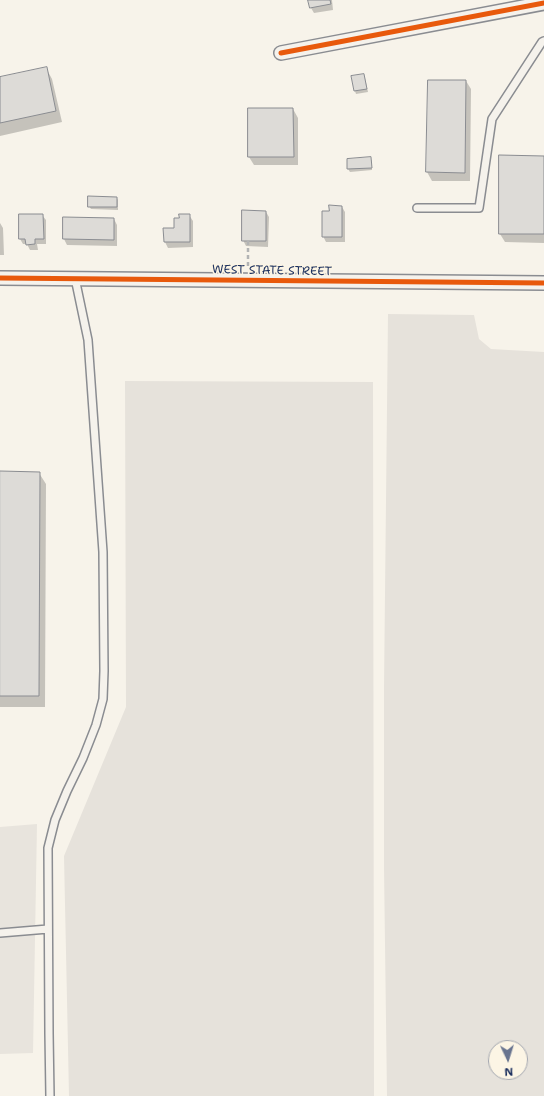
<!DOCTYPE html>
<style>
body{margin:0}
#map{position:relative;width:544px;height:1096px;overflow:hidden;background:#f7f3ea;font-family:"Shantell Sans",sans-serif}
canvas{display:block}
.north{position:absolute;left:488px;top:1040px;width:40px;height:40px;box-sizing:border-box;background:#fcf5e5;border:1px solid #a2a6af;border-radius:50%;rotate:176deg;font-size:11px;font-weight:700;line-height:16px;text-align:center;color:#1b2f5e}
.north::after{content:'';display:block;margin:auto;width:14px;height:18px;background:#68748f;clip-path:polygon(50% 0,100% 100%,50% 72%,0 100%)}
</style>
<div id="map">
<canvas width="544" height="1096"></canvas>
<div class="north">N</div>
</div>
<script>
const context = document.querySelector('canvas').getContext('2d');
context.lineJoin = 'round';
function paint(path, color) {
  context.fillStyle = color;
  context.fill(path, 'evenodd');
}
function strokePath(path, color, width, dash) {
  context.strokeStyle = color;
  context.lineWidth = width;
  context.lineCap = dash ? 'butt' : 'round';
  context.setLineDash(dash || []);
  context.stroke(path);
}
function write(font, color, halo, rows, align = 'center') {
  context.font = font + ' "Shantell Sans",sans-serif';
  context.lineWidth = 3;
  context.setLineDash([]);
  context.textBaseline = 'middle';
  context.strokeStyle = halo;
  context.fillStyle = color;
  for (const [text, x, y, turn = 0] of rows) {
    context.save();
    context.translate(x, y);
    context.rotate((+turn || 0) * Math.PI / 180);
    context.textAlign = isNaN(turn) ? turn : align;
    if (halo) context.strokeText(text, 0, 0);
    context.fillText(text, 0, 0);
    context.restore();
  }
}
const built = new Path2D(`
 M37 824 33 1053 0 1054V827Z`);
const green = new Path2D(`
 M388 314 474 315 479 339 491 349 544 352V1096H387L384 868V687ZM496 1048H520V1072H496Z
 M125 381 373 382 374 1096H69L64 856 126 707Z`);
const shadow = new Path2D(`
 M309 0H332L333 10 314 13 311 8Z
 M46 68 52 79 62 122 0 136V78Z
 M364 75 365 78 368 92 356 94 355 91 352 77Z
 M429 81H466L471 89 470 181H432L427 172Z
 M293 109 298 118V165H254L249 157Z
 M544 157V243L505 242 500 234Z
 M370 158 372 161V170L350 172 348 169V160Z
 M117 198 118 200V210L91 209 89 206Z
 M342 207 345 212V242H326L323 236 330 212Z
 M266 212 269 217 268 247 246 246 243 240Z
 M42 215 46 220V244H37L38 250H30L27 244H23L20 239Z
 M189 215 193 221V247L168 248 165 242 175 229Z
 M114 219 117 225V246L67 245 64 239Z
 M0 223 3 228 4 255H0Z
 M0 472 39 473 46 484 45 707H0Z`);
const building = new Path2D(`
 M308 0H330L331 4 310 8Z
 M47 67 56 111 0 123V77Z
 M364 74 367 89 354 91 351 76Z
 M428 80H466L465 173 426 172Z
 M248 108H293L294 157H248Z
 M499 155 544 156V234H499Z
 M371 157 372 168 347 169V159Z
 M88 196 117 197V207H88Z
 M329 205 342 206V237H322V211H329Z
 M242 210 266 211V241H242Z
 M19 214H43L44 239H35V244L26 245 25 239H19Z
 M179 214H190V242H164L163 228H174V218H179Z
 M63 217 114 218V240L63 239Z
 M0 471 40 472 39 696H0Z`);
const path = new Path2D(`
 M248 241V267`);
const service = new Path2D(`
 M417 208H479L492 119 542 42 544 41
 M0 933 48 929
 M50 1096 49 1033 48 848 55 820 67 791 83 758 96 725 103 699 104 671 103 552 88 340 75 278`);
const minor = new Path2D(`
 M281 53 544 3
 M0 278 544 283`);
const cycleway = new Path2D(`
 M281 53 544 3
 M0 278 544 283`);
const streetNames = [
 ["WEST STATE STREET",272,271,1]
];
paint(built, '#e8e4dd');
paint(green, '#e6e2db');
paint(shadow, '#0003');
paint(building, '#dddbd7');
strokePath(building, '#8a8c91', 1);
strokePath(service, '#8a8c91', 10);
strokePath(minor, '#8a8c91', 16);
strokePath(path, '#b2b3b4', 2.5, [4, 3]);
strokePath(service, '#f5f2ec', 7);
strokePath(minor, '#f5f2ec', 13);
strokePath(cycleway, '#e8590c', 5);
write('12px', '#1b2f5e', '#fcf5e5', streetNames);
</script>
